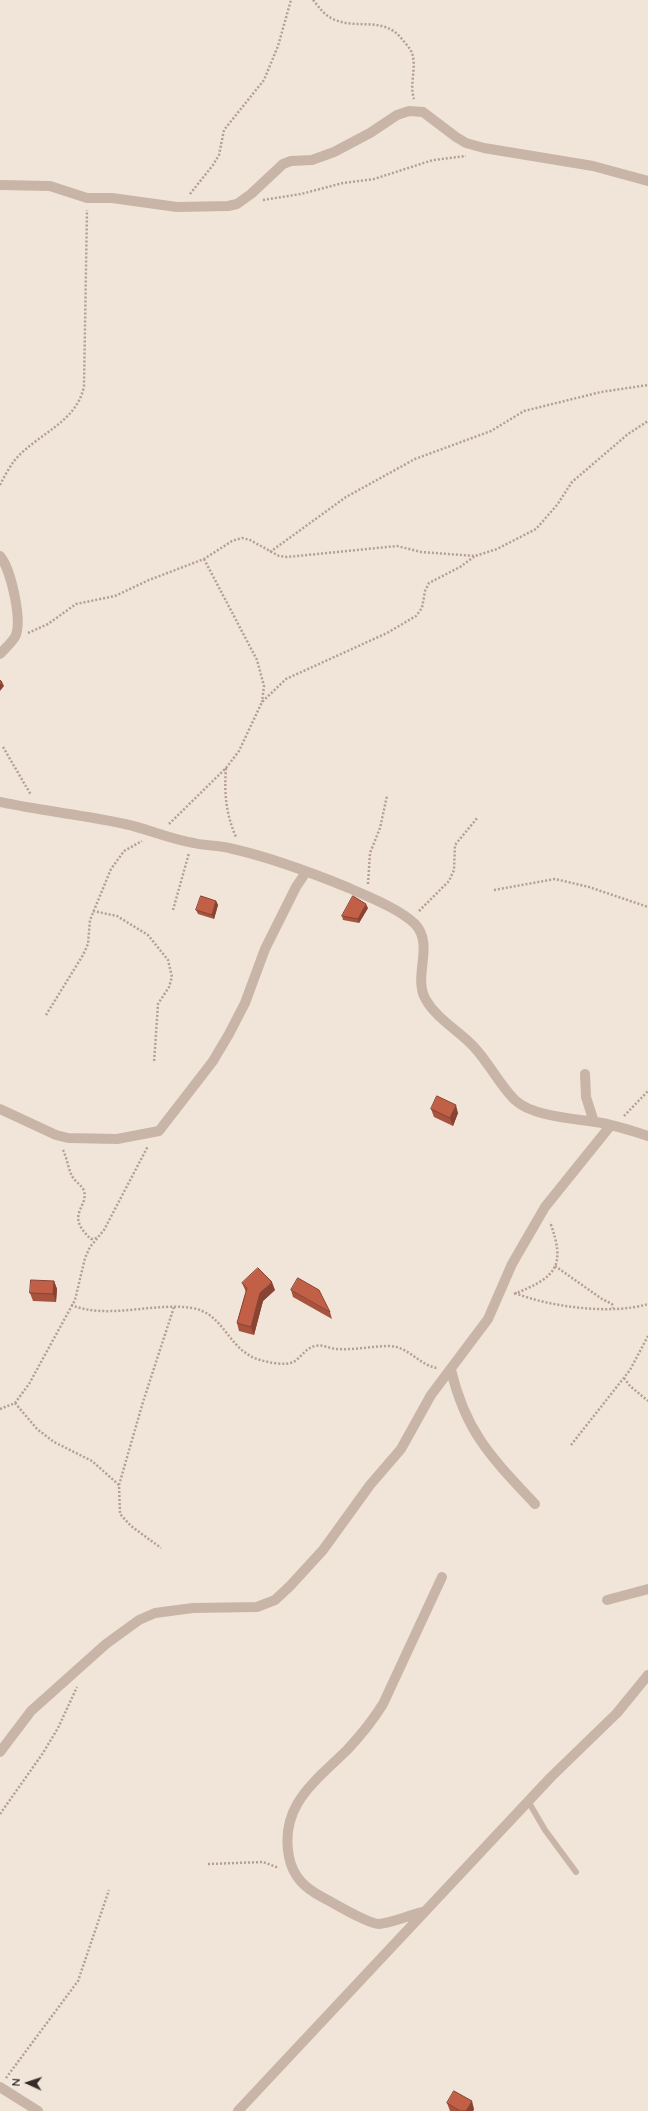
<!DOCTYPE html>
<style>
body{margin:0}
#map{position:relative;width:648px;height:2111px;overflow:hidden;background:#f1e5da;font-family:Quicksand,sans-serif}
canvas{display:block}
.north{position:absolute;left:8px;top:2063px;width:40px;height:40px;-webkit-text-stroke:3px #f9f0e6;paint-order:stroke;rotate:273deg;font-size:11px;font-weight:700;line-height:16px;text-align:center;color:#352b27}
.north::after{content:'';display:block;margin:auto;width:14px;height:18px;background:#352b27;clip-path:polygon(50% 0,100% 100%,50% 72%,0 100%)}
</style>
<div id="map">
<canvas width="648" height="2111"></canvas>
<div class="north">N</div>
</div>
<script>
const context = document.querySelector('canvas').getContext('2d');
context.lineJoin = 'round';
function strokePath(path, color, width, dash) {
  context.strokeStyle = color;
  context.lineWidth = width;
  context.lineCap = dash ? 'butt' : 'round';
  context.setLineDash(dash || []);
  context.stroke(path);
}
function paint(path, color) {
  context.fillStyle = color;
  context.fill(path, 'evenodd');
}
const path = new Path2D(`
 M313 0C319 7 324 15 333 19 356 30 383 16 401 38 405 43 410 48 412 53 417 68 409 84 414 99
 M190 194 213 165 219 155 224 130 264 80 278 46 291 0
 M263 200 301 194 343 183 374 179 433 160 466 156
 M0 485C4 477 9 468 14 461 36 434 77 423 84 386L87 210
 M270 552 346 497 415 459 491 431 524 411 601 392 648 385
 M204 559 257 660 264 686 262 702
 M28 633 48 624 76 604 115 596 149 580 204 559 232 541 242 538 250 540 279 556 287 557 397 546 421 552 475 556 497 549 536 529 557 505 572 482 628 434 648 421
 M3 747 31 795
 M226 768C224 794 226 814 236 837
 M169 824 226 768 239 751 262 702 286 679 387 633 416 616 422 608 425 591 429 583 460 567 475 556
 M368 884 370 853 380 828 387 796
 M494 890 555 879 589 887 648 907
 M173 910 189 853
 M93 911 117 916 148 935 168 960 172 977 169 987 158 1004 154 1063
 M419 911 449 881 454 870 455 845 478 817
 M46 1015 83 955 88 944 90 920 111 869 124 851 142 841
 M624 1116 648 1091
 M63 1150C67 1158 68 1168 72 1176 75 1182 82 1185 84 1191 89 1207 64 1215 91 1239L97 1238
 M555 1266 602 1299 612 1304 613 1308
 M515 1293C549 1307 613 1315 648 1304
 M514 1294C557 1277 566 1266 550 1222
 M71 1305C109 1320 152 1302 192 1308 224 1313 227 1348 257 1359 266 1362 287 1367 295 1361 302 1356 306 1348 315 1346 323 1344 330 1349 338 1349 356 1350 373 1346 390 1346 409 1347 419 1365 437 1368
 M624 1378 630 1386 648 1401
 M15 1403 37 1429 54 1442 92 1461 119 1485 120 1514 131 1526 161 1548
 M0 1409 15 1403 29 1384 75 1300 85 1258 90 1247 104 1230 148 1146
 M571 1445 630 1370 648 1336
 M119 1485 143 1402 174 1307
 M0 1814 43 1753 58 1728 77 1687
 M208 1864 263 1862 279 1868
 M6 2078 78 1981 109 1890`);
const service = new Path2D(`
 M528 1801 545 1830 576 1872`);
const minor = new Path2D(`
 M0 185 50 186 87 198H112L177 207 228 206 237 204 251 194 283 164 291 161 312 160 334 152 370 133 397 115 409 111 423 112 456 137 466 143 484 148 593 166 648 181
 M0 556C11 569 23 622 15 637 11 643 5 649 0 654
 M0 802C41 811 84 815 125 824 148 829 170 839 194 843 205 846 217 845 229 848 270 857 310 872 349 888 369 897 400 909 415 924 435 945 412 977 426 1000 437 1019 459 1031 474 1047 489 1063 501 1087 515 1100 532 1117 579 1119 602 1123 618 1126 633 1131 648 1136
 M585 1074 586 1097 594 1122
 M0 1109 56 1135 68 1138 117 1139 159 1131 213 1061 229 1034 245 1003 265 949 296 887 306 872
 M451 1370C466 1433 492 1458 535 1504
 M607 1600 648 1589
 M0 1752 31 1711 106 1644 139 1620 155 1613 193 1608 257 1607 275 1600 290 1586 323 1550 370 1485 401 1449 431 1395 488 1319 512 1264 545 1207 611 1125
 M423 1912C409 1915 393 1923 379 1924 368 1924 334 1903 322 1897 305 1888 293 1877 289 1857 279 1805 316 1781 348 1749 361 1735 373 1720 383 1704L442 1577
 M0 2087 38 2111
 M238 2111 551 1777 617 1713 648 1675`);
const wall = new Path2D(`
 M216 901 218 905 214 919 198 914 196 910Z
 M368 908 359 923 343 920 342 916Z
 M431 1109 458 1113 453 1126 434 1117Z
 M54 1281 57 1289 56 1302 33 1301 30 1293Z
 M242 1283 275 1290 263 1301 254 1335 239 1331 237 1323 246 1292Z
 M291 1290 330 1312 332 1319 293 1297Z
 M447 2103 474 2109 473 2111H450Z`);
const shadedWall = new Path2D(`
 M2 682 4 686 0 691V685Z
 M216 901 218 905 214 919 212 915Z
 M366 904 368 908 359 923 358 919Z
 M456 1105 458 1113 453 1126 450 1118Z
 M54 1281 57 1289 56 1302 53 1294Z
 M272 1282 275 1290 263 1301 254 1335 251 1327 260 1293Z
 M472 2101 474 2109 473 2111H466Z`);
const building = new Path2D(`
 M0 680 2 682 0 685Z
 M201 896 216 901 212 915 196 910Z
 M353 896 366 904 358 919 342 916Z
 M437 1096 456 1105 450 1118 431 1109Z
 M258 1268 272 1282 260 1293 251 1327 237 1323 247 1288 242 1283Z
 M298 1278 319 1290 330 1312 291 1290Z
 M31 1280 54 1281 53 1294 30 1293Z
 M454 2091 472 2101 466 2111H460L447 2103Z`);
strokePath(path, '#b49f91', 2.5, [2, 2]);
strokePath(service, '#c8b5a7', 6);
strokePath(minor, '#c8b5a7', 10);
paint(wall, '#a7533d');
paint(shadedWall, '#884332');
paint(building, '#c26047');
strokePath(building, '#884332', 1);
</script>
